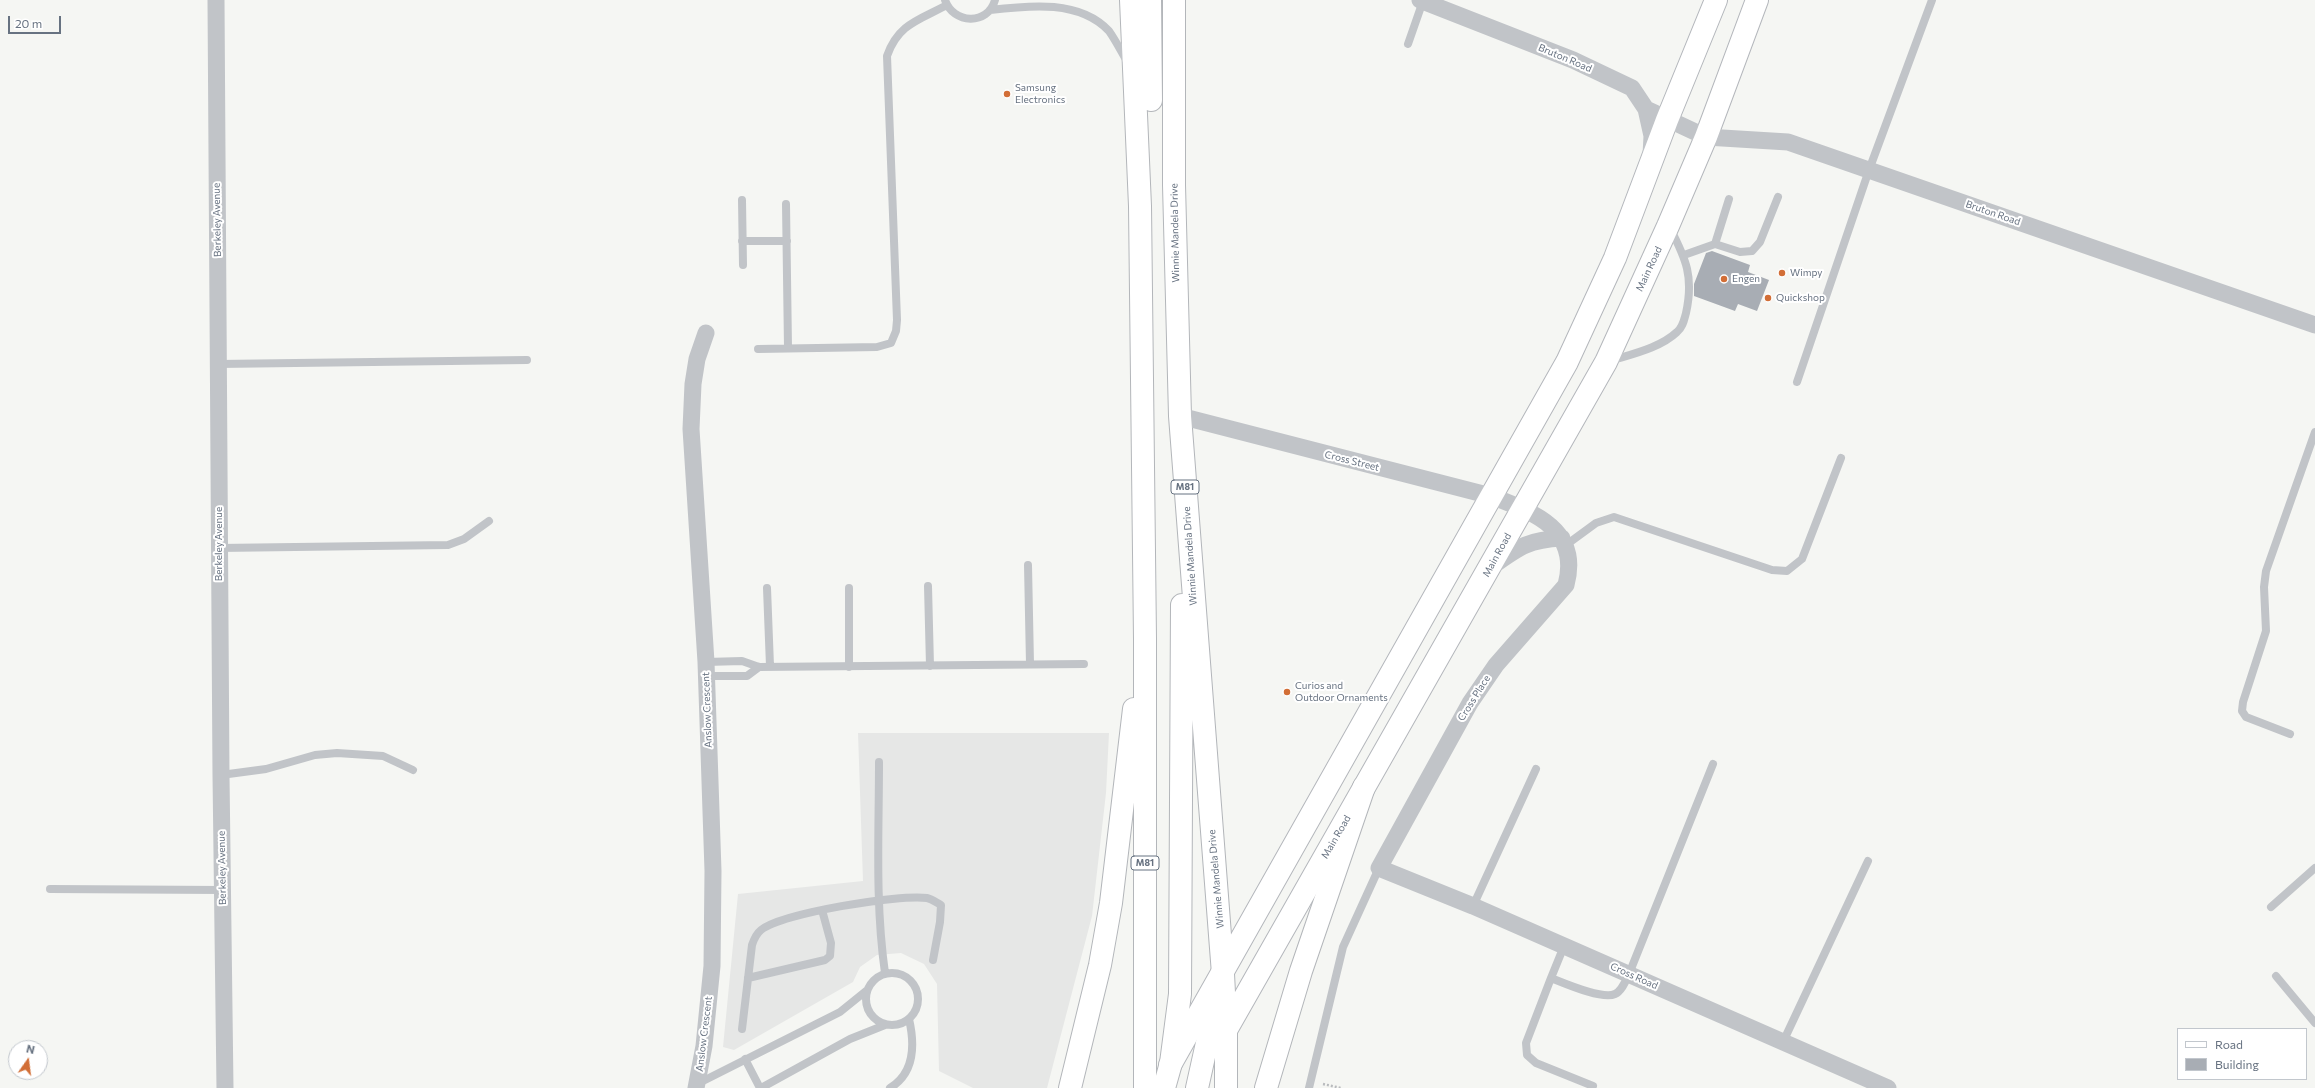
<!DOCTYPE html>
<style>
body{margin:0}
#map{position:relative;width:2315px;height:1088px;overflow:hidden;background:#f5f6f3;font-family:Commissioner,sans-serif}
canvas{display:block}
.legend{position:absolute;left:2177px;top:1028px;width:130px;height:52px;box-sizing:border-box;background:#fff;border:1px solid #c2c7cd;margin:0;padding:5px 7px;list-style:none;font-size:12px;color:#677281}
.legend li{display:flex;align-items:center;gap:8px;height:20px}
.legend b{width:20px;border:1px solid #c2c7cd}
.north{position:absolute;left:8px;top:1040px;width:40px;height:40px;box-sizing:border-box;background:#fff;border:1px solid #c2c7cd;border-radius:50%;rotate:14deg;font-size:11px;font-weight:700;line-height:16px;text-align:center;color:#677281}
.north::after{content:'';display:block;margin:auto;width:14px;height:18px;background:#d26e36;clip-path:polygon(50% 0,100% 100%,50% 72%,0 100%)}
.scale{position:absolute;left:8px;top:16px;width:53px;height:18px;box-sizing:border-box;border:2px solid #677281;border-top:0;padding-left:5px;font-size:12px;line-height:14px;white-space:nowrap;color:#677281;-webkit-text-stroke:3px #fff;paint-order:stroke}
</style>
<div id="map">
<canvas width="2315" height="1088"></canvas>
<ul class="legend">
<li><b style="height:5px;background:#fff"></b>Road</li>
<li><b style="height:11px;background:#a8adb4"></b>Building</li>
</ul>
<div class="north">N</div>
<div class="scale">20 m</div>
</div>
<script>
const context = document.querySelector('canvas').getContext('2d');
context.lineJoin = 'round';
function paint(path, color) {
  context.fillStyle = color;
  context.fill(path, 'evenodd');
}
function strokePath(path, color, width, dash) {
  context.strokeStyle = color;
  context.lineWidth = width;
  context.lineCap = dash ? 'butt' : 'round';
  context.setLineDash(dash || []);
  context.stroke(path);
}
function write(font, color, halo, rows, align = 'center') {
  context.font = font + ' Commissioner,sans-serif';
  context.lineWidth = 4;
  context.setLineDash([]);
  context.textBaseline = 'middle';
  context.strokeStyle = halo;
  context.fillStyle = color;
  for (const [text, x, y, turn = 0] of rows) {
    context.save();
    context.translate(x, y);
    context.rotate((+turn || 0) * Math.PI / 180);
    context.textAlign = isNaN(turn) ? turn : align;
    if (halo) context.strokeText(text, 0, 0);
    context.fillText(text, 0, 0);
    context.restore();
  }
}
const built = new Path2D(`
 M858 733H1109L1106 793 1092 916 1047 1088H973L939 1071 937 984 924 964 901 953 877 955 860 967 853 982 734 1050 723 1047 738 894 863 881Z`);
const building = new Path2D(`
 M1712 251 1750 265 1748 272 1769 280 1757 311 1738 304 1735 311 1694 296V284L1706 253Z`);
const path = new Path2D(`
 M1323 1084 1341 1088`);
const lane = new Path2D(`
 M945 0C953 24 988 26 995 0
 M990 10C1031 5 1080 0 1109 31 1116 41 1122 53 1128 63
 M1408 44 1423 1
 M742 200 743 265
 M786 204 788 348
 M742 241H787
 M1715 244 1740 252 1752 251 1760 242 1778 197
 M1684 255 1715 244 1729 199
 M758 349 877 347 891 343 896 331 897 320 887 56C898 24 919 20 947 5
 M1610 361C1632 354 1660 348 1677 332 1683 327 1684 320 1686 313 1694 277 1686 259 1670 228
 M218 364 527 360
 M1797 382 1869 170 1932 0
 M1566 545 1596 523 1614 517 1772 570 1787 571 1802 559 1841 458
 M219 548 448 545 464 539 489 521
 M1028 565 1030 664
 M928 586 930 666
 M767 588 770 666
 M706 662 742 661 759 667 1084 664
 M849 667V588
 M706 676H747L759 667
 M2290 734 2246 717 2242 711 2243 702 2266 631 2264 587 2266 571 2315 432
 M879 762C879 834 875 902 885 973
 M221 775 266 769 315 755 337 753 383 756 413 770
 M50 889 222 890
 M1473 906 1536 769
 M2271 907 2315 868
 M866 999a26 26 0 1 1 52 0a26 26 0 1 1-52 0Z
 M2276 976 2315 1023
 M748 978 825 960 830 956 831 943 822 910
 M1551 978 1564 946
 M742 1029 752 945C754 939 756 934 761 930 782 913 899 894 927 898 932 899 937 903 941 905L940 922 933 960
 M1783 1042 1868 861
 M745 1059 760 1088
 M697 1084 840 1012 866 991
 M1593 1086 1536 1063 1527 1055 1526 1043 1551 978C1564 983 1602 1000 1615 994 1622 991 1626 980 1629 974L1713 764
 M761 1088 850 1039 885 1025
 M890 1088C915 1073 915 1045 909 1019
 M1309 1088 1343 947 1379 868`);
const street = new Path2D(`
 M216 0 221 775 225 1088
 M1420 0 1573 60 1632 88 1646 109 1652 136 1651 155
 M1646 109 1706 137 1788 142 2315 325
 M1180 416 1491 496C1533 512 1581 529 1566 585L1496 665 1470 703 1379 868 1473 906 1888 1088
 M1491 567C1519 547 1527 540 1562 538
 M696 1088 704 1046 712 966 713 871 706 662 691 429 693 384 697 359 706 333`);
const secondary = new Path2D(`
 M1221 1039 1606 362 1668 226 1706 137 1757 0
 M1170 1065 1567 362 1615 258 1667 120 1716 0`);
const primary = new Path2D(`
 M1131 0 1140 206 1145 639V1088
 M1150 0 1151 100
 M1174 0V185L1180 416 1223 974 1226 1030V1088
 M1070 1088 1100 965 1111 903 1134 709
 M1164 1088 1171 1063 1180 994 1182 605
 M1197 1088 1217 998
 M1266 1088 1301 971 1364 787`);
const markers = [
 [1007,94,4,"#d26e36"],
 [1782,273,4,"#d26e36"],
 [1724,279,4,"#d26e36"],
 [1768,298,4,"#d26e36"],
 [1287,692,4,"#d26e36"]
];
const shields = [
 [1185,487,28],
 [1145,863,28]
];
const shieldNames = [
 ["M81",1185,487],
 ["M81",1145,863]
];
const streetNames = [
 ["Bruton Road",1565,58,23],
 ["Bruton Road",1993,213,19],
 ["Berkeley Avenue",217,220,-91],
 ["Winnie Mandela Drive",1175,233,-91],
 ["Main Road",1649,269,-65],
 ["Cross Street",1352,461,14],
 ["Berkeley Avenue",219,544,-90],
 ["Main Road",1497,555,-61],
 ["Winnie Mandela Drive",1190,556,-94],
 ["Cross Place",1474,698,-58],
 ["Anslow Crescent",707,710,-92],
 ["Main Road",1336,837,-60],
 ["Berkeley Avenue",222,868,-91],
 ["Winnie Mandela Drive",1216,879,-95],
 ["Cross Road",1634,976,24],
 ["Anslow Crescent",704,1034,-83]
];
const poiNames = [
 ["Samsung",1015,88],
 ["Electronics",1015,100],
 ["Wimpy",1790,273],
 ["Engen",1732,279],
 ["Quickshop",1776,298],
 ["Curios and",1295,686],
 ["Outdoor Ornaments",1295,698]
];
paint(built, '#e6e7e6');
paint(building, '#a8adb4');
strokePath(secondary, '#b4b7bc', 24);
strokePath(primary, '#b3b6ba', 24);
strokePath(path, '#b9bbbe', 2.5, [2, 2]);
strokePath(lane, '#c1c4c8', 8);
strokePath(street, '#c1c4c8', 17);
strokePath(secondary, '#fff', 22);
strokePath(primary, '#fff', 22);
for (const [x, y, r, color] of markers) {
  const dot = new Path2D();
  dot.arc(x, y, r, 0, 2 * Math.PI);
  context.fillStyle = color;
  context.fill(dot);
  strokePath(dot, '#fff', 1.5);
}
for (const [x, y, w] of shields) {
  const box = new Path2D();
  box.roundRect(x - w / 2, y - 7, w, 14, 3);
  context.fillStyle = '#fff';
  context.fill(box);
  strokePath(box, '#677281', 1);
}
write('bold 9px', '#677281', null, shieldNames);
write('10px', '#677281', '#fff', streetNames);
write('10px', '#677281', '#fff', poiNames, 'left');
</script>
